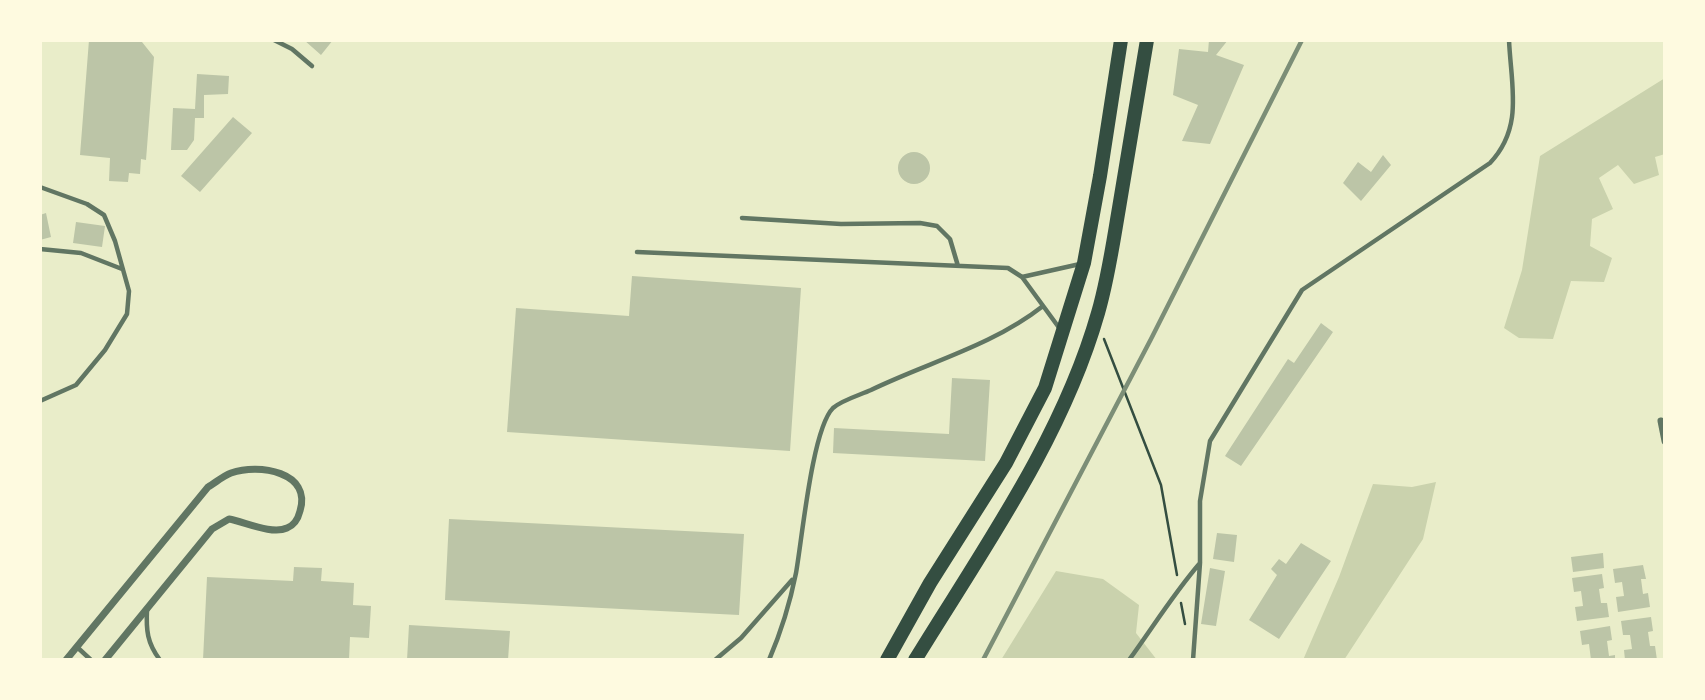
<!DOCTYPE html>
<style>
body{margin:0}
#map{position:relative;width:1705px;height:700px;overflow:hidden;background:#e9edc9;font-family:"Alegreya Sans",sans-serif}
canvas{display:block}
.frame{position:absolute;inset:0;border:42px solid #fefae0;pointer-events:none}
</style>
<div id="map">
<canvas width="1705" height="700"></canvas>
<div class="frame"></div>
</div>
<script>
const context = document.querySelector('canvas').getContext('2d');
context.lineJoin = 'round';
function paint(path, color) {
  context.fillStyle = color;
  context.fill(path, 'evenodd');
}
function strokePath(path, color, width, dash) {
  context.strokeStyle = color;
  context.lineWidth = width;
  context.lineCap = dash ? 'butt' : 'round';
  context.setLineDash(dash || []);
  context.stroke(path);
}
const green = new Path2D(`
 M1665 78V154L1655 157 1659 175 1634 184 1618 165 1599 178 1613 209 1592 219 1590 246 1612 258 1604 282 1571 281 1553 339 1519 338 1504 328 1522 270 1540 156Z
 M1436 482 1423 539 1344 660H1303L1339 577 1373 484 1412 487Z
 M1056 571 1103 579 1139 605 1136 633 1157 660H1001Z`);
const building = new Path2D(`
 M89 40 142 42 154 57 146 160 141 159 140 174 129 173 128 182 109 181 110 158 80 155Z
 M304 40H333L321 55Z
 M1209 40H1228L1216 55 1244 65 1210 144 1182 141 1198 105 1173 95 1179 49 1208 52Z
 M197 74 229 76 228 94 204 95V118H195L194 140 187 150H171L173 108 195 109Z
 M233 117 252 133 200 192 181 176Z
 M898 168a16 16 0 1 1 32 0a16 16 0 1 1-32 0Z
 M1383 155 1391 165 1361 201 1343 183 1358 162 1371 172Z
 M46 213 51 237 40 240V215Z
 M76 222 105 226 102 247 73 243Z
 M632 276 801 288 790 451 507 432 516 308 629 316Z
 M1321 323 1333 332 1241 466 1225 456 1288 359 1294 363Z
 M952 378 990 380 985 461 833 453 834 428 949 434Z
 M449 519 744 534 739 615 445 600Z
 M1217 533 1237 535 1234 562 1213 559Z
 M1301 543 1331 561 1279 639 1249 620 1277 575 1271 569 1279 559 1286 564Z
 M1603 553 1604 568 1573 572 1571 557Z
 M1643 565 1646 579H1641L1643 594 1648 593 1650 607 1618 612 1616 597 1624 596 1622 582 1615 583 1613 569Z
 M294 567 322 568 321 581 354 583 353 605 371 606 369 638 350 637 349 660H203L207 577 293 581Z
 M1210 568 1225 571 1216 626 1201 624Z
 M1602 574 1604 588 1599 589 1601 603H1607L1609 617 1577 621 1575 607 1583 606 1581 591 1574 592 1572 578Z
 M1651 617 1653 631 1648 632 1650 646H1655L1657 660H1625L1624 650 1632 649 1630 635H1623L1621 621Z
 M409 625 510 631 508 660H407Z
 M1610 626 1612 640 1607 641 1609 656 1615 655V660H1591L1589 644 1582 645 1580 631Z`);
const path = new Path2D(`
 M1104 339 1161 485 1177 575
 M1181 603 1185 624`);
const service = new Path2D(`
 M274 40 292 49 312 66
 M40 187 87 204 104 215 115 241 129 291 127 314 105 350 76 385 40 401
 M742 218 841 224 920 223 937 226 950 239 958 266
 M40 249 81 253 122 269
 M637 252 1008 268 1022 277
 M1060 329 1022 277 1080 264
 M147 609C146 630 147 643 160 660
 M77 647 91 660
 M715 660 741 638 792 580
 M769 660C781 632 790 603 796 573 802 540 812 429 833 408 842 400 860 395 871 390 929 362 992 346 1043 306
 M1129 660C1153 627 1174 593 1200 563
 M1193 660 1200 563V501L1210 441 1302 290 1490 163C1524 127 1511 86 1509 40`);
const minor = new Path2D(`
 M1661 421 1665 441
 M66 660 208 487C215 483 223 476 231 473 259 463 312 472 300 511 298 519 295 525 287 528 272 535 245 522 229 519L212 529 105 660`);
const primary = new Path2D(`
 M887 660 930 583 1006 463 1045 388 1084 263 1100 176 1121 40
 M915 660C983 549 1062 439 1098 313 1108 279 1113 243 1119 208 1128 152 1138 96 1147 40`);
const rail = new Path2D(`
 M983 660 1151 339 1302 40`);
paint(green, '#cad2ad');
paint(building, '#bcc5a7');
strokePath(path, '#344e41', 2.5);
strokePath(service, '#617663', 4.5);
strokePath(minor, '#617663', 7);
strokePath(primary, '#344e41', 14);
strokePath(rail, '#7c8e77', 4.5);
</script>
